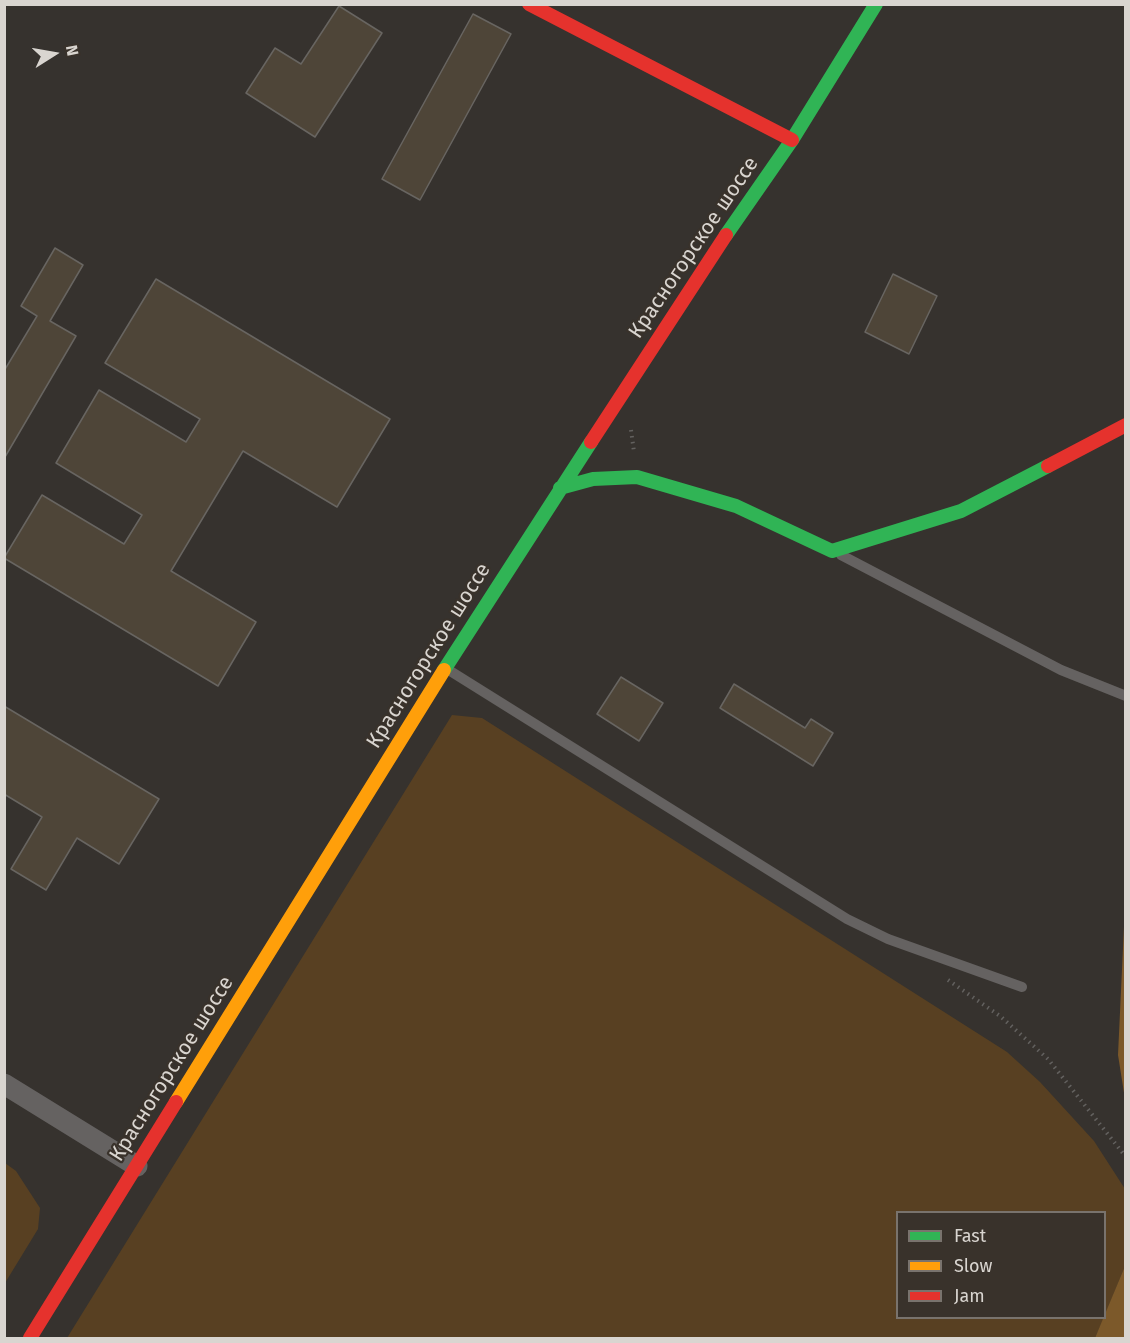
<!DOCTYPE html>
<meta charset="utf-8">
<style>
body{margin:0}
#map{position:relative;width:1130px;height:1343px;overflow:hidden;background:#36322e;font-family:"Fira Sans",sans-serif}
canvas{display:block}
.frame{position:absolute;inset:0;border:6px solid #d9d5d0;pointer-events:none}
.legend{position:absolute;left:896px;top:1211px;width:210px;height:108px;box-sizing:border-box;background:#39322b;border:2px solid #79736d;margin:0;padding:8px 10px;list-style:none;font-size:18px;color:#d9d5d0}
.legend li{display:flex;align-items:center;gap:12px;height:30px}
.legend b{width:30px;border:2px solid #79736d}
.north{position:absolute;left:24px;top:24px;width:60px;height:60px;-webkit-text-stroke:4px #39322b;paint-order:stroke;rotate:79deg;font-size:16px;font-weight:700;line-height:24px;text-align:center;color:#d9d5d0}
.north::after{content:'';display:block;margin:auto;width:21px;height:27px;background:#d9d5d0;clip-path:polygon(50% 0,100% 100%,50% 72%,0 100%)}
</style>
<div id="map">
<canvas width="1130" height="1343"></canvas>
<div class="frame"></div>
<ul class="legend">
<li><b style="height:8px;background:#30b455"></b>Fast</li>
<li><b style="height:8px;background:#ff9f0a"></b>Slow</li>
<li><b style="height:8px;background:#e5322d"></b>Jam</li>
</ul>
<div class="north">N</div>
</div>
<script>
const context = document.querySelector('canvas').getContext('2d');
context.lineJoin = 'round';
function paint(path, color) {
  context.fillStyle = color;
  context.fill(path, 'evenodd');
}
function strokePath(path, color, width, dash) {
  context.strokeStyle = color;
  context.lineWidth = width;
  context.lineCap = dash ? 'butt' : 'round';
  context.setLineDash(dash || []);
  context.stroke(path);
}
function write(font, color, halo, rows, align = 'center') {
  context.font = font + ' "Fira Sans",sans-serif';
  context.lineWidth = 4.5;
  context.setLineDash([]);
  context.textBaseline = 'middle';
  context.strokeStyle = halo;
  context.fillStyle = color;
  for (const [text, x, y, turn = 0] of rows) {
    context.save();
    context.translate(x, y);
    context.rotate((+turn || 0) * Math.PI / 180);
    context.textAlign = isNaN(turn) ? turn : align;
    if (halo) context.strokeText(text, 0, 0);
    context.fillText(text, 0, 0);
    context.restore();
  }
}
const green = new Path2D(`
 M452 715 482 718 1007 1052 1040 1082 1094 1141 1125 1189V1266L1105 1315 1104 1212H898V1318H1104L1095 1338H67Z
 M5 1163 16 1171 40 1208 38 1229 5 1283Z`);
const forest = new Path2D(`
 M1125 905V1099L1118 1055Z
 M1125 1266V1338H1095Z`);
const building = new Path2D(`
 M339 6 382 33 315 137 246 93 275 48 301 64Z
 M473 14 511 34 420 200 382 179Z
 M55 248 83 265 50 321 76 336 5 457 4 371 37 316 21 306Z
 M893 274 937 296 909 354 865 332Z
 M156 279 390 419 337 507 243 451 171 571 256 622 218 686 4 558 42 495 124 544 142 515 56 463 99 390 186 442 200 419 105 363Z
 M621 677 663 703 639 741 597 714Z
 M734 684 805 728 811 719 833 733 813 766 720 708Z
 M4 706 159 799 119 864 77 838 46 890 11 869 42 817 4 794Z`);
const path = new Path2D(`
 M631 430 634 452
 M948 980 1000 1016 1048 1059 1126 1157`);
const lane = new Path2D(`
 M841 555 1061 670 1126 696
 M447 669 847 919 888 939 1022 987`);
const street = new Path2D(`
 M4 1084 137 1166`);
const fast = new Path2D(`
 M726 235 792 140 876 4
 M560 488 593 479 637 477 736 506 832 551 961 511 1048 466
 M444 670 591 442`);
const slow = new Path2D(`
 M176 1102 444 670`);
const jam = new Path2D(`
 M529 4 792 140
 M591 442 726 235
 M1048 466 1126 425
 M30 1338 176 1102`);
const streetNames = [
 ["Красногорское шоссе",694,248,-56],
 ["Красногорское шоссе",429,656,-58],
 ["Красногорское шоссе",172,1069,-58]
];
paint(green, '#584022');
paint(forest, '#7c592a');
paint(building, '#4e4538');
strokePath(building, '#686561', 1.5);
strokePath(path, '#63615f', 4, [1.5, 4.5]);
strokePath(lane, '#656261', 10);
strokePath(street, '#656261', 21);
strokePath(fast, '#30b455', 14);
strokePath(slow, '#ff9f0a', 14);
strokePath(jam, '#e5322d', 14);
write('21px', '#d9d5d0', '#39322b', streetNames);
</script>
